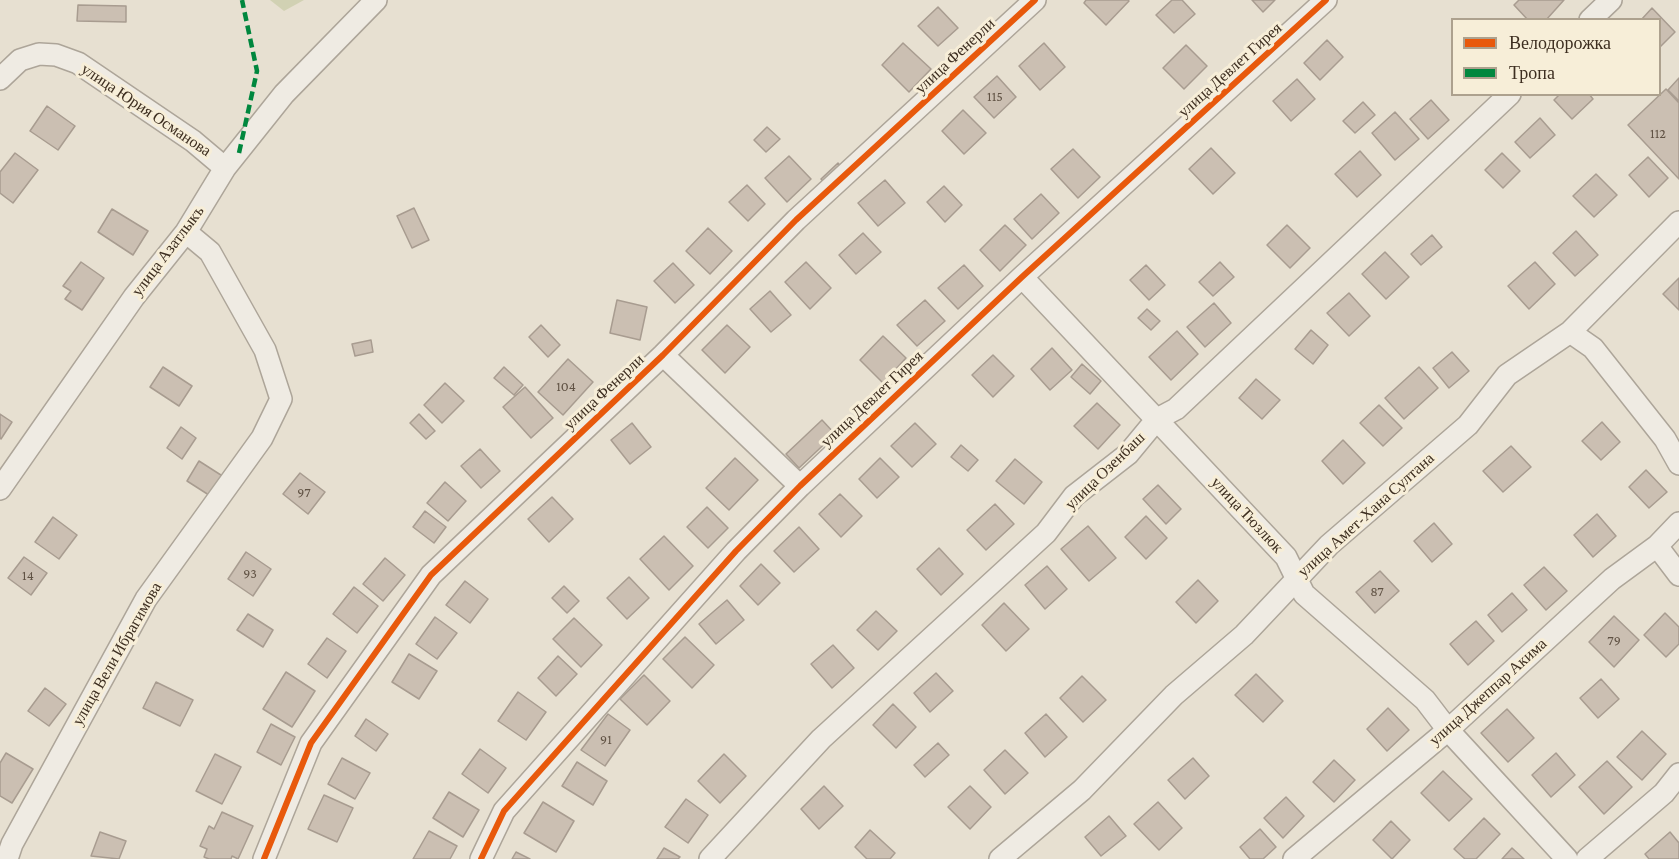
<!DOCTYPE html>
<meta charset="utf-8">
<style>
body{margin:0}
#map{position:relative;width:1679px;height:859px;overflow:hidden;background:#e7e0d1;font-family:"Crimson Pro",serif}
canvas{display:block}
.legend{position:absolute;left:1451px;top:18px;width:210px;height:78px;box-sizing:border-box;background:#f7eed8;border:2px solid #ada18e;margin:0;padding:8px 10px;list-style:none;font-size:18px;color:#3d2e20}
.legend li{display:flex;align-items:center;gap:12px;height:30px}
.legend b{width:30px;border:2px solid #ada18e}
</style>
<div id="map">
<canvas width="1679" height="859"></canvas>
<ul class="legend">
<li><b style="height:8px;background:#e8590c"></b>Велодорожка</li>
<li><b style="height:8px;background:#00873e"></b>Тропа</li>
</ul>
</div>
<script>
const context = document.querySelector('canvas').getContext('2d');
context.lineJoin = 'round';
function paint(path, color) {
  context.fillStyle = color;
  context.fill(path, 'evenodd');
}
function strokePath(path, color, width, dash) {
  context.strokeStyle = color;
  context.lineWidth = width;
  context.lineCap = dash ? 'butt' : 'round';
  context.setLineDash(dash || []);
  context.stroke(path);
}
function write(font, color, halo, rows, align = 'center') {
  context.font = font + ' "Crimson Pro",serif';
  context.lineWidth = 6;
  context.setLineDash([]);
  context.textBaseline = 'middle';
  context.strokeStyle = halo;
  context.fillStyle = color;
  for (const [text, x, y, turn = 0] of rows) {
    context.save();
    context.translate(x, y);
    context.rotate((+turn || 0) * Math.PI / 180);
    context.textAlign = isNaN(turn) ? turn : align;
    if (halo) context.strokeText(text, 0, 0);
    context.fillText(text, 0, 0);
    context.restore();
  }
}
const cemetery = new Path2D(`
 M270 0H304L284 11Z`);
const building = new Path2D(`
 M1086 0H1128L1129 1 1106 25 1084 3Z
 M1172 0H1182L1195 14 1174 33 1156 15Z
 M1252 0H1275L1263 12Z
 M1519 0H1564L1546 20H1528L1514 5Z
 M78 5 126 6V22L77 21Z
 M938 7 958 28 938 46 918 26Z
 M1652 8 1675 32 1660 47V20H1641Z
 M1327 40 1343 57 1320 80 1304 63Z
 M903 43 931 69 909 92 882 65Z
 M1044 43 1065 67 1040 90 1019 66Z
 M1186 45 1207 66 1184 89 1163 68Z
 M997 76 1016 97 994 118 974 97Z
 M1679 78V101L1668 90Z
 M1297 79 1315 99 1291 121 1273 101Z
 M1666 89 1679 103V179L1628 125Z
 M1560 94H1589L1593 99 1572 119 1554 100Z
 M1431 100 1449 120 1428 139 1410 119Z
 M1363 102 1375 115 1355 133 1343 121Z
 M47 106 75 126 58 150 30 131Z
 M963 110 986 133 964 154 942 131Z
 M1395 112 1419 139 1395 160 1372 133Z
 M1540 118 1555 135 1530 158 1515 142Z
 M767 127 780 139 766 152 754 140Z
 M1211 148 1235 173 1213 194 1189 169Z
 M1073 149 1100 177 1078 198 1051 169Z
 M1360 151 1381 175 1357 197 1335 174Z
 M15 153 38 170 13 203 0 193V172Z
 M1502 153 1520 171 1503 188 1485 170Z
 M789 156 811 179 787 202 765 178Z
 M1648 157 1668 178 1649 197 1629 175Z
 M838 163 844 170 827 186 821 179Z
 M1596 174 1617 195 1594 217 1573 196Z
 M885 180 905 203 878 226 858 203Z
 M747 185 765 204 748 221 729 202Z
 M944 186 962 205 945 222 927 202Z
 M1041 194 1059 213 1032 239 1014 219Z
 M414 208 429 240 412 248 397 216Z
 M112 209 148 231 133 255 98 232Z
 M1005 225 1026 245 1000 271 980 250Z
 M1287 225 1310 248 1290 268 1267 245Z
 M708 228 732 251 710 274 686 251Z
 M1576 231 1598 255 1575 276 1553 253Z
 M863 233 881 252 856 274 839 255Z
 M1432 235 1442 247 1421 265 1411 254Z
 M1385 252 1409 277 1386 299 1362 274Z
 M81 262 104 278 82 310 65 299 71 291 63 286Z
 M806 262 831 288 810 309 785 282Z
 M1220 262 1234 277 1213 296 1199 282Z
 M1535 262 1555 284 1529 309 1508 286Z
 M673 263 694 285 675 303 654 281Z
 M964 265 983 286 958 309 938 288Z
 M1146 265 1165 285 1149 300 1130 280Z
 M1679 278V310L1663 294Z
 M770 291 791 315 771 332 750 309Z
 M1349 293 1370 316 1349 336 1327 313Z
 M617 300 647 307 640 340 610 333Z
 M925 300 945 321 917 346 897 325Z
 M1214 303 1231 323 1205 347 1187 327Z
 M1147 309 1160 321 1151 330 1138 318Z
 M541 325 560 345 548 357 529 337Z
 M727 325 750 347 725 373 702 350Z
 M1311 330 1328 345 1313 364 1295 349Z
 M1177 331 1198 354 1171 380 1149 357Z
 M883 336 906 358 883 383 860 360Z
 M371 340 373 352 355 356 352 344Z
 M1052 348 1072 370 1050 390 1031 369Z
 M1452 352 1469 371 1449 388 1433 368Z
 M993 355 1014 376 993 397 972 375Z
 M568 359 593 382 563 415 538 392Z
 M1082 364 1101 381 1090 394 1071 377Z
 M163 367 192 386 179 406 150 387Z
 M504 367 523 385 514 395 494 378Z
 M1419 367 1438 388 1404 419 1385 398Z
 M1256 379 1280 400 1262 419 1239 398Z
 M445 383 464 401 442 423 424 405Z
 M525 387 553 418 531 438 503 407Z
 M1097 403 1120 425 1098 449 1074 426Z
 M1379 405 1402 428 1383 446 1360 423Z
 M0 414 12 422 1 439 0 438Z
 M419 414 435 431 426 439 410 423Z
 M822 420 835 434 799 468 786 454Z
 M1602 422 1620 442 1601 460 1582 441Z
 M632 423 651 447 630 464 611 440Z
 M915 423 936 444 912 467 891 446Z
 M181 427 196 438 182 459 167 448Z
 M1343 440 1365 463 1343 484 1322 461Z
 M961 445 978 460 968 471 951 457Z
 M1511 446 1531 467 1503 492 1483 471Z
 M480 449 500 471 481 488 461 466Z
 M735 458 758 480 729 510 706 488Z
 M880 458 899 477 877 498 859 479Z
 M1015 459 1042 482 1024 504 996 481Z
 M199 461 224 477 212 497 187 481Z
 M1646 470 1667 492 1649 508 1629 487Z
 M300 473 325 492 308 514 283 494Z
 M445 482 466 501 448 521 427 503Z
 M1158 485 1181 509 1166 524 1143 499Z
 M840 494 862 516 841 537 819 514Z
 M552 497 573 519 549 542 528 519Z
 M995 504 1014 524 986 550 967 530Z
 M707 507 728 528 708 548 687 527Z
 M425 511 446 527 434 543 413 527Z
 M1597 514 1616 536 1593 557 1574 535Z
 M1146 516 1167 538 1146 559 1125 537Z
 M53 517 77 535 59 559 35 542Z
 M1434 523 1452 544 1432 562 1414 541Z
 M1088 526 1116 558 1089 581 1061 549Z
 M799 527 819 549 794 572 774 551Z
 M664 536 693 566 669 590 640 559Z
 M939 548 963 574 941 595 917 569Z
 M246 552 271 569 253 596 228 579Z
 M24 557 47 573 31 595 8 578Z
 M385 558 405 575 383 601 363 584Z
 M761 564 780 583 758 605 740 586Z
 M1047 566 1067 589 1045 609 1025 585Z
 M1544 567 1567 591 1546 610 1524 585Z
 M1380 571 1399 591 1375 613 1356 592Z
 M629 577 649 598 627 619 607 598Z
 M1198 580 1218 601 1196 623 1176 602Z
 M465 581 488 599 470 623 446 605Z
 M564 586 579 601 567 613 552 598Z
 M354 587 378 606 357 633 333 614Z
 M1512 593 1527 610 1502 632 1488 615Z
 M727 600 744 620 716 644 699 624Z
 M1004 603 1029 629 1006 651 982 625Z
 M876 611 897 631 878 650 857 630Z
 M1665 613 1679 627V644L1666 657 1644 635Z
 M248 614 273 630 263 647 237 630Z
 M1614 616 1639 640 1614 667 1589 642Z
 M435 617 457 633 437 659 416 644Z
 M574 618 602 645 581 667 553 639Z
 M1476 621 1494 641 1468 665 1450 644Z
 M685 637 714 665 692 688 663 659Z
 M327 638 346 651 327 678 308 664Z
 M833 645 854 668 832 688 811 664Z
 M409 654 437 671 419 699 392 682Z
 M558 656 577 674 556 696 538 678Z
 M286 672 315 691 292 727 263 709Z
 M936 673 953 691 930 712 914 693Z
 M1256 674 1283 701 1263 722 1235 695Z
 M644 675 670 701 647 725 620 699Z
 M1082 676 1106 700 1083 722 1060 698Z
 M1601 679 1619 699 1598 718 1580 698Z
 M156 682 193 700 180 726 143 708Z
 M45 688 66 704 49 726 28 711Z
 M518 692 546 712 526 740 498 721Z
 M893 704 916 727 896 748 873 725Z
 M1388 708 1409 730 1387 751 1367 729Z
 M1507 709 1534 738 1508 762 1481 733Z
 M608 714 630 730 605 766 581 750Z
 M1046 714 1067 737 1045 757 1025 733Z
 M366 719 388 734 376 751 355 736Z
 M271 724 295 737 281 765 257 752Z
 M1642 731 1666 754 1642 780 1617 757Z
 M938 743 949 755 925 777 914 765Z
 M480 749 506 768 488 793 462 774Z
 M1005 750 1028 773 1005 794 984 770Z
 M6 753 33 769 12 803 0 796V763Z
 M1556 753 1575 775 1551 797 1532 775Z
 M215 754 241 767 222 804 196 791Z
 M724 754 746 776 720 803 698 781Z
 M342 758 370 773 355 799 328 784Z
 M1193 758 1209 776 1185 799 1168 780Z
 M1334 760 1355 780 1334 802 1313 782Z
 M1607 761 1632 787 1604 814 1579 787Z
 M577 762 607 781 593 805 562 786Z
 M1443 771 1472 799 1449 821 1421 793Z
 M824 786 843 806 819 829 801 809Z
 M970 786 991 807 970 829 948 807Z
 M449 792 479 810 463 837 433 818Z
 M324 795 353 808 337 842 308 829Z
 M1286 797 1304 816 1283 838 1264 818Z
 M686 799 708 815 688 843 665 827Z
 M543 802 574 821 556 852 524 833Z
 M1158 802 1182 828 1159 850 1134 824Z
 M222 812 253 826 238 859 232 856 231 859H209L204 857 207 849 200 846 209 826 214 829Z
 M1109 816 1126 836 1101 856 1085 837Z
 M1484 818 1500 834 1476 859H1465L1454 849Z
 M1391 821 1410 840 1392 859 1373 840Z
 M1260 829 1276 847 1263 859H1250L1240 847Z
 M870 830 895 853 890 859H867L855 847Z
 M429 831 457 846 450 859H413Z
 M100 832 126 841 119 859 91 856Z
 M1670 832 1679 843V859H1649L1645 854Z
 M664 848 680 857 678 859H657Z
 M1512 848 1524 859H1502Z
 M516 852 530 859H512Z`);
const minor = new Path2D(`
 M1590 20 1611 0
 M0 79 20 60 39 54 56 55 78 63 193 141 225 168
 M1022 277 1286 557 1304 594 1425 700 1448 730 1567 859
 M1570 332 1593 348 1665 439 1679 464
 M663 355 800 486
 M0 489 134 297 186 232 225 168 284 94 376 0
 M1657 546 1679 575
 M7 859 12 844 146 599 262 438 281 399 265 350 210 252 186 232
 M264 859 311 743 431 575 663 355 796 220 1035 0
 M481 859 504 811 736 551 800 486 1022 277 1326 0
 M710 859 821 739 1046 533 1074 496 1128 454 1157 419 1176 409 1510 94
 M1000 859 1082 790 1174 695 1244 635 1329 545 1468 425 1507 375 1570 332 1679 222
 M1294 859 1448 730 1612 579 1657 546 1679 523
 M1587 859 1664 793 1679 774`);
const quiet = new Path2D(`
 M239 153 257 71 242 0`);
const cycleway = new Path2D(`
 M264 859 311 743 431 575 663 355 796 220 1035 0
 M481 859 504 811 736 551 800 486 1022 277 1326 0`);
const numberNames = [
 ["115",995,97],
 ["112",1658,134],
 ["104",566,387],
 ["97",304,493],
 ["93",250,574],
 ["14",28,576],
 ["87",1377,592],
 ["79",1614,641],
 ["91",606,740]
];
const streetNames = [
 ["улица Фенерли",955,56,-43],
 ["улица Девлет Гирея",1230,70,-42],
 ["улица Юрия Османова",146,110,34],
 ["улица Азатлыкъ",168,251,-53],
 ["улица Фенерли",604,392,-43],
 ["улица Девлет Гирея",872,399,-43],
 ["улица Озенбаш",1105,471,-44],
 ["улица Тюзлюк",1247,515,47],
 ["улица Амет-Хана Султана",1366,515,-42],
 ["улица Вели Ибрагимова",117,654,-60],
 ["улица Джеппар Акима",1488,692,-42]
];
paint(cemetery, '#d1d1b3');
paint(building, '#cbbfb2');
strokePath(building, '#a89c90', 1.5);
strokePath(minor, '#ada599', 24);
strokePath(minor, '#efebe3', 21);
strokePath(quiet, '#00873e', 4.5, [9, 4.5]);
strokePath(cycleway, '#e8590c', 6);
write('14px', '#605244', null, numberNames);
write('16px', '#3d2e20', '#f7eed8', streetNames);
</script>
